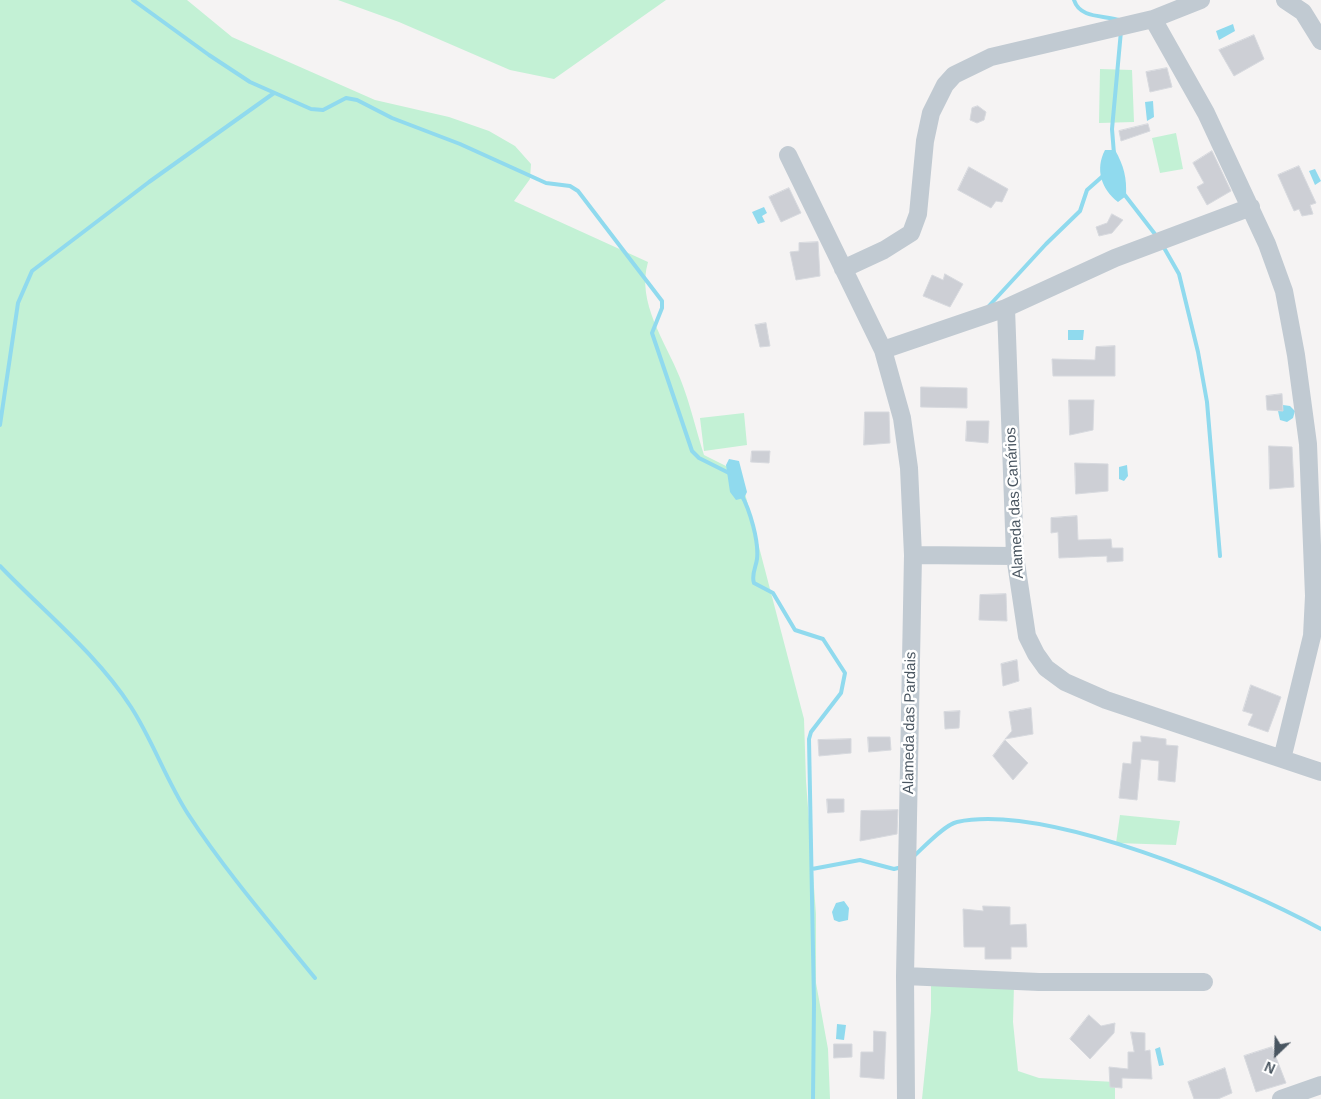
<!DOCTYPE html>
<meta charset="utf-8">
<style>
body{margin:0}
#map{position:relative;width:1321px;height:1099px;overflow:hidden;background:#f5f3f3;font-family:Arial,sans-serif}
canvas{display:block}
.north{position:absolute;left:1251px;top:1029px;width:50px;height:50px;-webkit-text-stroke:4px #fff;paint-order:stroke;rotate:204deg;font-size:14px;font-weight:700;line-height:20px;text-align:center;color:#4a5661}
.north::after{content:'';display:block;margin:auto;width:18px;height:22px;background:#4a5661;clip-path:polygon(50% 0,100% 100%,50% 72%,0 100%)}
</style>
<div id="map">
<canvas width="1321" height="1099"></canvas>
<div class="north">N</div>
</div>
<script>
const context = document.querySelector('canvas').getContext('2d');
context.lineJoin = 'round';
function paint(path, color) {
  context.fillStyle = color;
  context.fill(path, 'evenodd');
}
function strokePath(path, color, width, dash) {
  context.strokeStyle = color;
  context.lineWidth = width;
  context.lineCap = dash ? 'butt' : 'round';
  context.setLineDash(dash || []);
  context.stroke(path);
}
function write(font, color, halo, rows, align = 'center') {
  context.font = font + ' Arial,sans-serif';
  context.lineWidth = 5;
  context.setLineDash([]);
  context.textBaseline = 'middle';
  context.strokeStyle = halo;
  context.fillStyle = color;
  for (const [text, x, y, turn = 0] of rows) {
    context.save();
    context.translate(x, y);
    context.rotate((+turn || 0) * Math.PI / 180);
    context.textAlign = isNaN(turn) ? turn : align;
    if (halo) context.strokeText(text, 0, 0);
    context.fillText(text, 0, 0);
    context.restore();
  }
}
const green = new Path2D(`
 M0 0H187L232 37 375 100 449 117 489 131 515 146 531 164 530 179 514 201 648 262C636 303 666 342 680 378 690 403 696 430 704 455L732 469 742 482 804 719 806 781 816 914V983L828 1049 830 1099H0Z
 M338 0H666L554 79 510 70 399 22Z
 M1100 69 1132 70 1134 122 1099 123Z
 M1176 133 1183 169 1160 173 1152 138Z
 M744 413 747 445 704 451 700 418Z
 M1120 815 1180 821 1176 845 1116 843Z
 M931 971 1014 985 1013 1022 1018 1071 1039 1078 1115 1082V1099H922L931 1011Z`);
const water = new Path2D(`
 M1233 24 1235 31 1219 40 1216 31Z
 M1153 101 1154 117 1147 121 1145 102Z
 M1105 150H1115C1124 166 1127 178 1126 196L1118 202C1101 189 1095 169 1105 150Z
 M1315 169 1321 181 1315 185 1309 171Z
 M764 207 767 213 762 216 765 222 758 224 752 212Z
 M1068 330H1084L1083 340H1068Z
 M1283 405 1290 406 1295 411 1293 418 1287 422 1280 420 1278 411H1283Z
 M729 459 739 461 747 492 744 498 736 500 730 492 726 465Z
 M1127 465 1128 476 1124 481 1119 479V467Z
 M844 901 849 908 848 920 839 922 834 920 832 912 836 903Z
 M837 1024 846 1025 844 1040 836 1039Z
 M1160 1047 1164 1065 1159 1066 1155 1049Z`);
const stream = new Path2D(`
 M133 0 209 55 250 82 311 109 323 110 346 98 357 100 392 118 460 144 546 183 570 186 578 191 662 301V308L652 333 692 451 699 458 729 473
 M1074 0C1080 19 1104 15 1119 20
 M1114 154 1112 129 1121 31
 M1124 194 1158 238
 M1163 246 1179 274 1198 352 1207 402 1220 556
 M988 307 1046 244 1080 211 1087 190 1104 175
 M0 425 18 303 32 271 149 182 274 93
 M741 494C750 510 759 541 757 559 756 567 751 575 754 583L773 593 795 630 823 639 845 673 841 693 811 732 809 739 814 1003 813 1099
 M0 566C44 612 96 653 131 707 153 741 166 780 188 814 226 872 272 925 315 978
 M913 857C923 848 944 825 957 822 1046 803 1241 885 1321 929
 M812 869 860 860 894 869 902 867`);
const building = new Path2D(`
 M1254 35 1264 59 1234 76 1219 50Z
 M1167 68 1172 87 1150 92 1146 72Z
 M978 106 986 112 984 120 977 123 970 120 972 108Z
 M1148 124 1150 131 1121 141 1119 131Z
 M1212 151 1231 191 1207 205 1197 187 1204 183 1193 163Z
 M1299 166 1316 203 1310 205 1313 214 1302 216 1299 209 1294 211 1278 175Z
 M969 167 1008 189 1002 202 996 201 991 208 958 190Z
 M789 188 801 213 781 222 769 197Z
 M1112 214 1123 220 1112 233 1099 236 1096 227 1107 223Z
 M818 242 820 276 796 280 790 252 799 251V243Z
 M945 274 963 284 950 307 923 296 932 275 943 280Z
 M766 323 770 346 760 347 755 325Z
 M1115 346V376H1053L1052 359 1095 360 1096 347Z
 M921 387 967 388V408L921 407Z
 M1282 394 1283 411 1267 410 1266 396Z
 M1069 400H1094L1093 430 1070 435Z
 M865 412H889L890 443 864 445Z
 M967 421H989L988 443 966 441Z
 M1269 446 1292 447 1294 487 1270 489Z
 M752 451H770L769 463 751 462Z
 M1075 463 1108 464V491L1076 494Z
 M1077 516 1078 540 1111 539 1112 548H1123V561L1107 562V556L1059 558 1058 532 1051 533V518Z
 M1006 594 1007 621 979 620 980 595Z
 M1017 660 1019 681 1003 686 1001 664Z
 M1251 685 1281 697 1268 732 1248 725 1253 714 1243 711Z
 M1031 708 1033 734 1005 739 1012 731 1009 712Z
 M960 711 959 728 945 729 944 712Z
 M1141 736 1166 739V745L1178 746 1175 782 1158 780 1159 761 1141 759 1137 800 1119 798 1123 763 1131 764 1133 742H1141Z
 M868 737H890L891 750 869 752Z
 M851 739V753L819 756 818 740Z
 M1005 740 1028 763 1013 780 993 756Z
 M827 799H844V812L828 813Z
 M898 810 897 834 860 841 861 811Z
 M983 906 1010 907V925L1026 924 1027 947H1011V959H985V947H964L963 909 983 911Z
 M1089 1015 1101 1026 1115 1023 1114 1033 1090 1059 1070 1039Z
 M874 1031 886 1032 884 1079 860 1077 861 1052H873Z
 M1131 1032 1145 1033V1051L1150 1050 1152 1079 1122 1078V1088L1110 1087 1109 1067 1128 1069V1052H1134Z
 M834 1044H852V1057L834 1058Z
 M1272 1047 1286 1083 1256 1092 1244 1056Z
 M1225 1068 1232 1093 1218 1099H1194L1188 1082Z`);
const minor = new Path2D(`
 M1285 0 1303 12 1321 41
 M1153 19 1206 113 1267 244 1284 291 1296 355 1308 444 1314 596 1312 636 1282 759
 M788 155 883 350 1006 308 1115 258 1251 207
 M843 269 884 250 911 233 918 214 925 141 931 113 945 85 954 75 991 57 1153 19 1201 0
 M1006 308 1015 556 1027 636 1036 654 1046 668 1065 682 1106 700 1321 772
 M883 350 902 418 909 468 913 555 905 976 906 1099
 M913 555 1015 556
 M905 976 1039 982H1204
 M1281 1099 1321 1085`);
const streetNames = [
 ["Alameda das Canários",1015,503,-93],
 ["Alameda das Pardais",910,723,-89]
];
paint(green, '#c3f1d5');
paint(water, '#90daee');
strokePath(stream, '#90daee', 4);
paint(building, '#cdcfd5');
strokePath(building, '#d7d9de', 1);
strokePath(minor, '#c1cad2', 18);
write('15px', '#4a5661', '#fff', streetNames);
</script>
